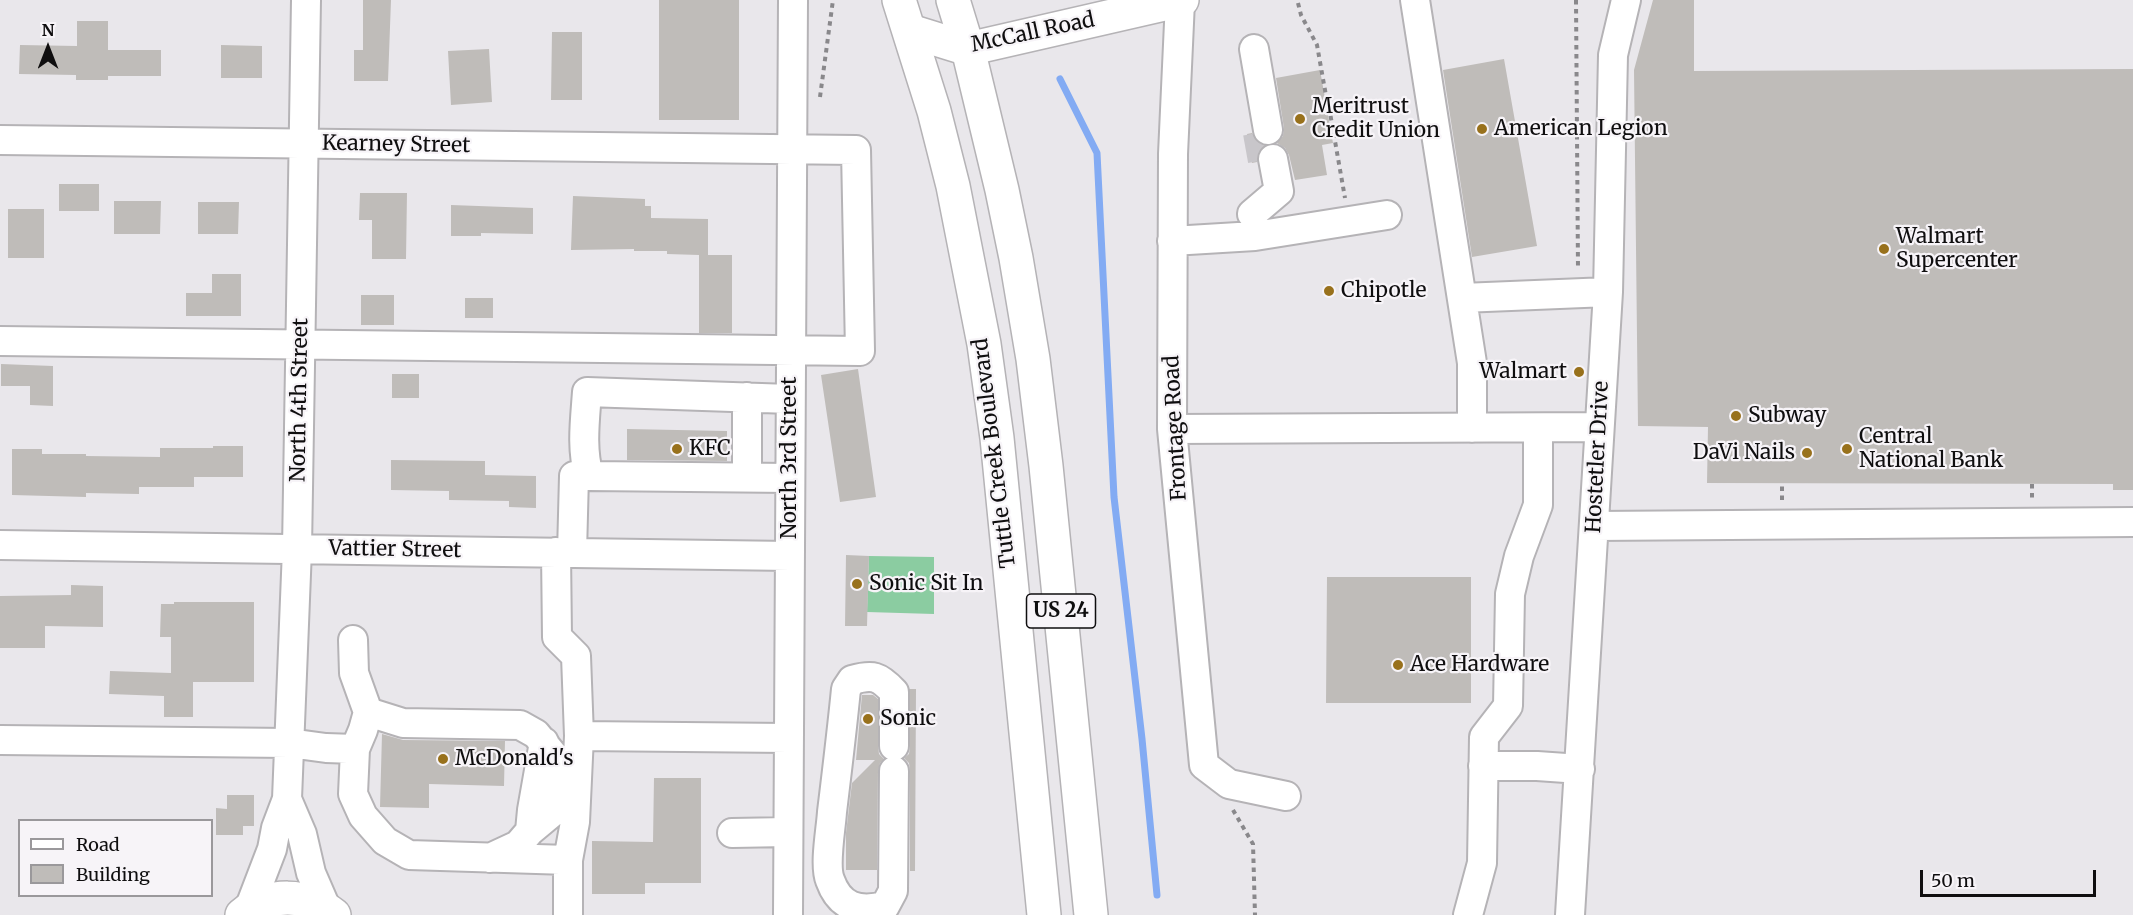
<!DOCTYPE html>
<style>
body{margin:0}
#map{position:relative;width:2133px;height:915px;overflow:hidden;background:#e9e7eb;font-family:Merriweather,serif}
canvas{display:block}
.legend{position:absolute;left:18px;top:819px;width:195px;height:78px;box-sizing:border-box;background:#f7f4f8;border:2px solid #9a989b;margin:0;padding:8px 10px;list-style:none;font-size:18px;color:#0f0e0f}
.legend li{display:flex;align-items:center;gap:12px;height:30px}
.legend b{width:30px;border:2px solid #9a989b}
.north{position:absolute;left:18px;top:18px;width:60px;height:60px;-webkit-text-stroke:4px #f7f4f8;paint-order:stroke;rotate:0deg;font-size:16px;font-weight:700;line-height:24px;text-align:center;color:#0f0e0f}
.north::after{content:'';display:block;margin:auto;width:21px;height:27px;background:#0f0e0f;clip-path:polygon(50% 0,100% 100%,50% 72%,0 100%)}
.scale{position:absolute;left:1920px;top:870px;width:176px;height:27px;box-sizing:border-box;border:3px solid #0f0e0f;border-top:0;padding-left:8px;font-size:18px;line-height:21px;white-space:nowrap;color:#0f0e0f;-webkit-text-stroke:4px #f7f4f8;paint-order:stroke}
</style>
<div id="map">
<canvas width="2133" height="915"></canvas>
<ul class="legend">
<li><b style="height:8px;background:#fff"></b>Road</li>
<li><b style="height:16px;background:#bfbcb9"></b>Building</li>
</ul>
<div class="north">N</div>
<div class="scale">50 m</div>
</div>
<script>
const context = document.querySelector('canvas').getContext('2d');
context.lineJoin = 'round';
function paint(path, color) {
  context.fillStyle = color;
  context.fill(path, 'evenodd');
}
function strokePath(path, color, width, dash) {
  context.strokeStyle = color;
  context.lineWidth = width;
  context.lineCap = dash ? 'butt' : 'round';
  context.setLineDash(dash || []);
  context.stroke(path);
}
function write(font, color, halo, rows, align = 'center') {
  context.font = font + ' Merriweather,serif';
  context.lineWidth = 4.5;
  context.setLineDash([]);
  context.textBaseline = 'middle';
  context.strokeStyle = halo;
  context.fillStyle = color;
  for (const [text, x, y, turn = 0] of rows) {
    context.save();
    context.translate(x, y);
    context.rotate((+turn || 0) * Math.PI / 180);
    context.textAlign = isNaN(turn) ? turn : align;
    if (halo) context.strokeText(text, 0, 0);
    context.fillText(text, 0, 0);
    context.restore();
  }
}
const green = new Path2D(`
 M869 556 934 557V614L867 612Z`);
const stream = new Path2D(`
 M1060 79 1097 153 1114 497 1142 739 1157 895`);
const building = new Path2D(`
 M363 0H391L388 81H354V50H363Z
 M659 0H739V120H659Z
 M1653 0H1694V71L2133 69V490H2113V484L1707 483 1708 427 1638 426 1634 70Z
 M77 21H108V50H161V76H108V80H76V75L19 74 20 45 77 46Z
 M552 32H582V100H551Z
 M221 45 262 46V78H221Z
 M489 49 492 102 451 105 448 51Z
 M1504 59 1537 246 1472 257 1443 70Z
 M1320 70 1333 143 1322 145 1327 175 1295 180 1289 155 1285 148 1277 143 1283 136 1284 128 1276 78Z
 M1252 133 1256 141 1264 146 1258 153 1257 162 1252 163 1247 134Z
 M59 184H99V211H59Z
 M360 193H407L406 259H372V220H359Z
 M573 196 645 199V206H651V218L708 219V255H732V333H699V255L667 254V251H634V249L571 250Z
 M114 201H161L160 234H114Z
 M198 202H239L238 234H198Z
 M451 205 533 208V234L481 233V236H451Z
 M8 209H44V258H8Z
 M212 274H241V316H186V293H212Z
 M361 295H394V325H361Z
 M465 298H493V318H465Z
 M1 364 53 366V406L30 405V386H1Z
 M858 369 876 497 840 502 821 375Z
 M392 374H419V398H392Z
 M627 429 727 431V461L627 460Z
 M213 446H243V477H194V487H139V494L86 493V497L12 495V449H42V454H86V456L160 457V448H213Z
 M391 460 485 461V475L536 476V508L509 507V501L449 500V491L391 490Z
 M846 555 869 556 867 626H845Z
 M1327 577H1471V703H1326Z
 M71 585 103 586V627L45 626V648H0V596L71 595Z
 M174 602H254V682H193V717H164V696L109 694 110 671 171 673V637H160L161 604H174Z
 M909 689H916L915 871H910V771L909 763 904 758 909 754 910 746Z
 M862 695H873L878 699V746L879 754 884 759 880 763 878 771 877 870H846V833L852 783 875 760H856Z
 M382 734 403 740 505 741 504 786 429 784V808L380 807Z
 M654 778H701V883H645V894H592V841L653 842Z
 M227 795H254V826H243V835H216V808L227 809Z`);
const minorTunnel = new Path2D(`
 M1257 133 1262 161`);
const path = new Path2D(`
 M1576 0 1578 269
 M1298 3 1301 15 1317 45 1328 107
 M820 97 833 0
 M1329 107 1345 198
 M2032 484V498
 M1782 500V483
 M1233 810 1253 844 1255 915`);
const minor = new Path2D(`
 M1415 0 1472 363V428
 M1180 1 1173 154 1172 429 1204 765 1229 784 1286 796
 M1254 49 1268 130
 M0 140 856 150 860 351 0 341
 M1252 214 1279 191 1273 159
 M1172 241 1255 236 1387 215
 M1462 298 1608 292
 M747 397V477
 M1172 429 1598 427
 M790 478 589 476C581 449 585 420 587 392L790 399
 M1595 526 2133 522
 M0 545 790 556
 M556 552 557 637 576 656 579 736 575 822 568 860V915
 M572 553 574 476
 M368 712 403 723 520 725 536 734 554 756 564 778 562 799 554 811 530 831 518 845 490 858
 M579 736 788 738
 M0 740 289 743 326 748 355 749 363 730 368 712 354 673 353 640
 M894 746V692C879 676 873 674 852 680L846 689C842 730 837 771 832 812 831 829 824 865 830 880 840 908 859 912 885 906L893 891 894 771
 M355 749 353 794 363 816 385 841 409 855 568 860
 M1483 766H1537L1580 769
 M287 799 302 834 311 873 327 910
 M530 831 532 810 544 742
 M732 833 788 832
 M249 909 272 849 276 828 287 799 297 549 306 0
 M788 915 793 0
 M1468 915 1482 863 1484 737 1508 706 1510 594 1519 556 1538 505V428
 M1570 915 1608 292 1613 55 1626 0`);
const major = new Path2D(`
 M910 31 968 49 1182 0
 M242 915C269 892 307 893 334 915`);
const highway = new Path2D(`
 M899 0 934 111 953 186 984 344 997 438 1044 915
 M953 0 968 49 1002 190 1016 258 1033 359 1046 466 1091 915`);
const markers = [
 [1300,119,6,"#98711c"],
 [1482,129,6,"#98711c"],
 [1884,249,6,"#98711c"],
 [1329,291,6,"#98711c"],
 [1579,372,6,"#98711c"],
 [1736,416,6,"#98711c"],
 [677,449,6,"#98711c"],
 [1847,449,6,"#98711c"],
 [1807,453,6,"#98711c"],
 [857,584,6,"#98711c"],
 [1398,665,6,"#98711c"],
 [868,719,6,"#98711c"],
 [443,759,6,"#98711c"]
];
const shields = [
 [1061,611,69]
];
const shieldNames = [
 ["US 24",1061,611]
];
const streetNames = [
 ["McCall Road",1033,33,-12],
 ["Kearney Street",396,145,1],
 ["North 4th Street",300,400,-89],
 ["Frontage Road",1176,428,-93],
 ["Tuttle Creek Boulevard",995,453,-97],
 ["Hostetler Drive",1598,457,-87],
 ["North 3rd Street",790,458,-90],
 ["Vattier Street",395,550,1]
];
const poiNames = [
 ["Meritrust",1312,107],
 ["Credit Union",1312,131],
 ["American Legion",1494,129],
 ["Walmart",1896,237],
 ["Supercenter",1896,261],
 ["Chipotle",1341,291],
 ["Walmart",1567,372,"right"],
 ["Subway",1748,416],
 ["Central",1859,437],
 ["National Bank",1859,461],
 ["KFC",689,449],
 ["DaVi Nails",1795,453,"right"],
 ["Sonic Sit In",869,584],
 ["Ace Hardware",1410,665],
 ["Sonic",880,719],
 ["McDonald's",455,759]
];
paint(green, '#8bcca1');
strokePath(stream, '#83abf3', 7);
paint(building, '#bfbcb9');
strokePath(minorTunnel, '#c8c6ca', 28, [28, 14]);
strokePath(minor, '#b5b3b6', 32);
strokePath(major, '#b5b3b6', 36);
strokePath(highway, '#b5b3b6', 36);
strokePath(path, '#89888b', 4, [4.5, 4.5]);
strokePath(minor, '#fff', 28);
strokePath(major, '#fff', 33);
strokePath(highway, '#fff', 33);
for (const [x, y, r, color] of markers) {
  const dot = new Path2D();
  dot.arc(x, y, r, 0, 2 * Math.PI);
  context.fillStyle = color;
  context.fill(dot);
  strokePath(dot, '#f7f4f8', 2);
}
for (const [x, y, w] of shields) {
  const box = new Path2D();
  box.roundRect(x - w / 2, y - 17, w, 34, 4.5);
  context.fillStyle = '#f7f4f8';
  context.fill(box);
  strokePath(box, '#0f0e0f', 1.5);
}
write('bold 20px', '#0f0e0f', null, shieldNames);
write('21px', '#0f0e0f', '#f7f4f8', streetNames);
write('21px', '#0f0e0f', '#f7f4f8', poiNames, 'left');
</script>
